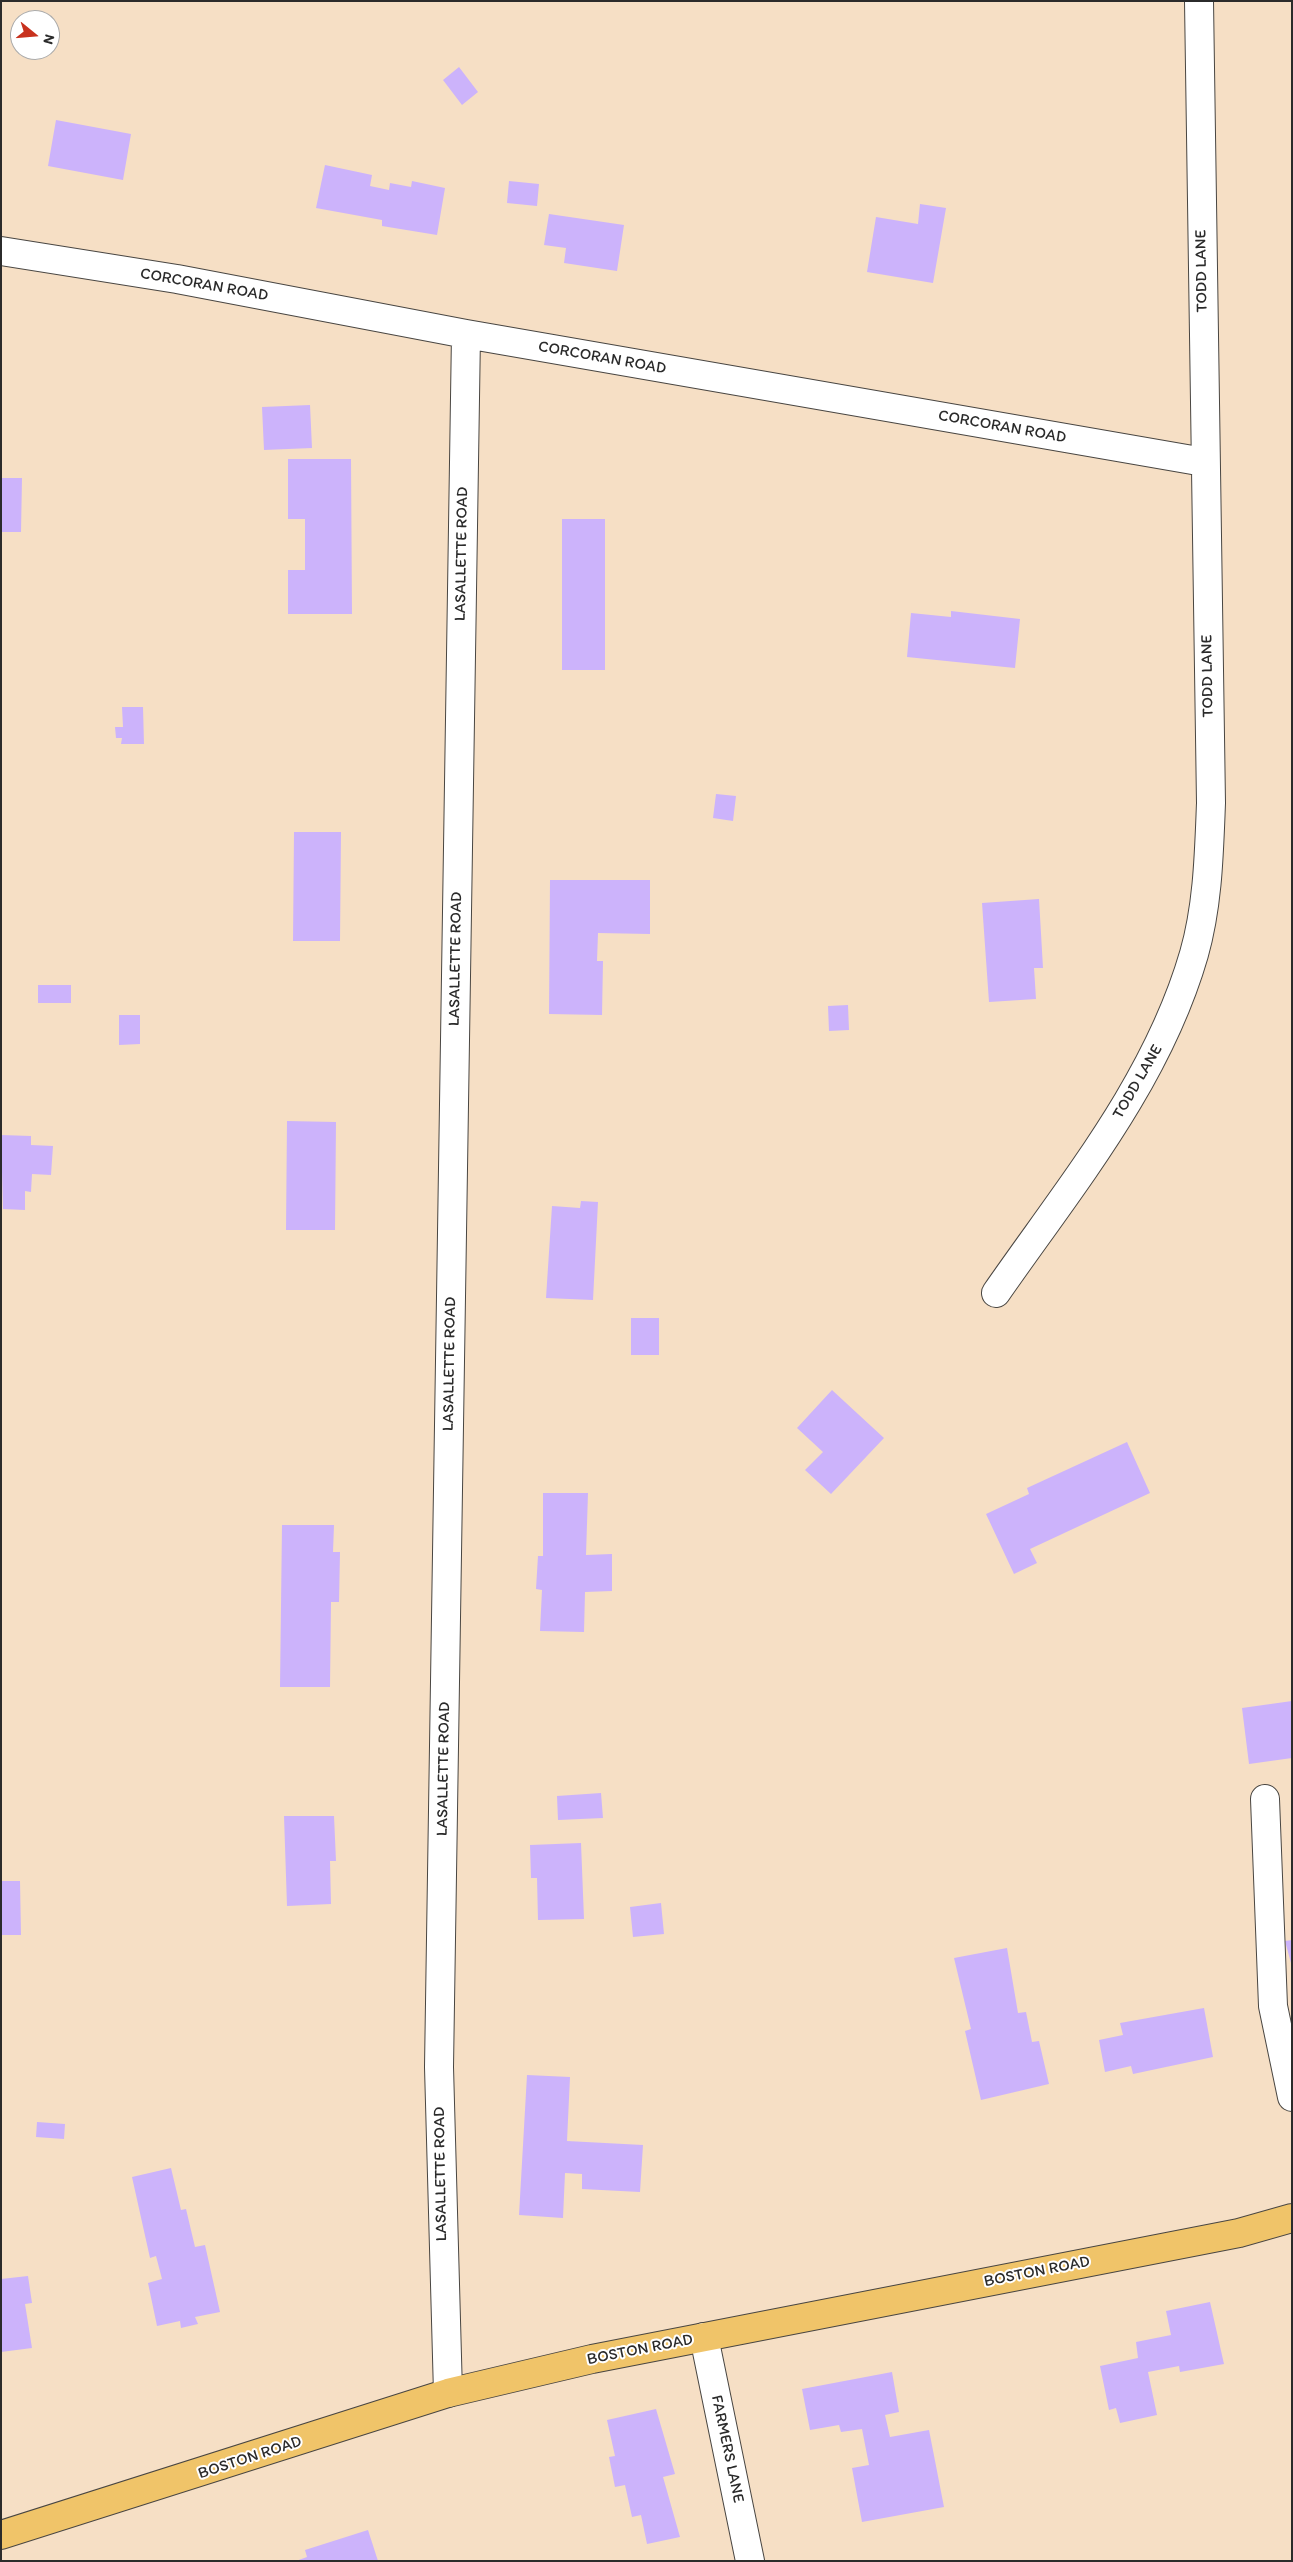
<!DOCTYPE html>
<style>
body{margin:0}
#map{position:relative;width:1293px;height:2562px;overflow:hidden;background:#f6dfc5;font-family:Itim,sans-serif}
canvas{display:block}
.frame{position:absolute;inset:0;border:2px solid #2b2b2b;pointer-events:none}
.north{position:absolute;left:10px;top:10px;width:50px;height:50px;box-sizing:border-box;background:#fff;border:1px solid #aaa;border-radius:50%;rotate:107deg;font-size:14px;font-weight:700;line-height:20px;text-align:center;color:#2b2b2b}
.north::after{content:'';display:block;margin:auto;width:18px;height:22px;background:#c8321e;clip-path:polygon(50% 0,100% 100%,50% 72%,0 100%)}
</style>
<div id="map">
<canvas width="1293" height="2562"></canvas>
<div class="frame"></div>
<div class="north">N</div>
</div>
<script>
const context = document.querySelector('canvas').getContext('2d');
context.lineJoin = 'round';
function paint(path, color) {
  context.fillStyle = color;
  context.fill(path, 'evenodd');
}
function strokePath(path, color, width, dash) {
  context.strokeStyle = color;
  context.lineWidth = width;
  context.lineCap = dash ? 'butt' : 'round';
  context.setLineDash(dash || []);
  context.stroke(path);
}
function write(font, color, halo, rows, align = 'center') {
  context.font = font + ' Itim,sans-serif';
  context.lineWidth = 4;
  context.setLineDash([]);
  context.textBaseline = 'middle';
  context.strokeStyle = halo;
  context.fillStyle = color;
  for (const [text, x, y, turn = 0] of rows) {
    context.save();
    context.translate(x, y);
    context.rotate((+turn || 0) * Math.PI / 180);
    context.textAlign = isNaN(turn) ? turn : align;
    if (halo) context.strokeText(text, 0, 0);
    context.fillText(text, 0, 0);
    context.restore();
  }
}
const building = new Path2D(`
 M459 67 478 92 462 105 443 80Z
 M56 120 131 134 123 180 48 166Z
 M325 165 372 175 370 186 389 190 390 183 411 187 412 181 445 188 437 235 382 226V220L316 208Z
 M509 181 539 184 537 206 507 203Z
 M920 204 946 208 933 283 867 272 876 217 918 224Z
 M549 214 624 225 617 271 564 263 566 248 544 245Z
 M310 405 312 448 264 450 262 407Z
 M288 459H351L352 614H288V570H305V519H288Z
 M1 478H22L21 532H1Z
 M562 519H605V670H562Z
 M951 611 1020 619 1015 668 907 657 911 613 951 617Z
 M122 707H143L144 744H121L122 738H116L115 727H123Z
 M716 794 736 796 733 821 713 818Z
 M294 832H341L340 941H293Z
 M550 880H650V934L598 933 597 961H603L602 1015 549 1014Z
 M1039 899 1043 968H1034L1036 999 989 1002 982 903Z
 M38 985H71V1003H38Z
 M848 1005 849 1030 829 1031 828 1006Z
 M119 1015H140V1044L119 1045Z
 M287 1121 336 1122 335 1230H286Z
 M1 1135 31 1136V1145L53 1146 51 1175 32 1174 31 1192 25 1191V1210L3 1209Z
 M581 1201 598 1202 593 1300 546 1298 552 1206 580 1208Z
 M631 1318H659V1355H631Z
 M832 1390 884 1438 831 1494 805 1470 823 1452 797 1428Z
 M1127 1442 1150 1493 1030 1549 1037 1563 1014 1574 986 1514 1029 1494 1027 1488Z
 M543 1493H588L586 1555 612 1554V1591L585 1592 584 1632 540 1631 542 1590 536 1589 538 1556H543Z
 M282 1525H334L333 1552H340L339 1602H331L330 1687H280Z
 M1292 1701V1758L1249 1764 1242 1708Z
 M601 1793 603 1818 558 1820 557 1796Z
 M284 1816H334L336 1861H330L331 1904 287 1906Z
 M581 1843 584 1919 538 1920 537 1878H531L530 1845Z
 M1 1881H20L21 1935H1Z
 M661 1903 664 1934 633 1937 630 1907Z
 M1292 1940V1963H1291L1285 1941Z
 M1007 1948 1018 2013 1026 2012 1032 2042 1039 2041 1049 2084 981 2100 965 2031 971 2029 954 1958Z
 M1204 2008 1213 2057 1133 2074 1131 2066 1105 2072 1099 2040 1123 2035 1120 2023Z
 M527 2075 570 2077 567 2141 643 2145 640 2192 582 2189V2174L565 2173 563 2218 519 2215Z
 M37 2122 65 2124 64 2139 36 2137Z
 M171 2168 181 2210 186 2209 195 2247 205 2245 220 2312 195 2317 198 2324 181 2328 180 2321 157 2326 148 2283 162 2279 156 2256 150 2258 132 2177Z
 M28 2276 32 2303 25 2304 32 2348 1 2352V2279Z
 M1210 2302 1224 2364 1180 2372 1179 2366 1148 2372 1157 2415 1120 2423 1116 2408 1109 2410 1100 2366 1138 2358 1136 2342 1171 2335 1166 2311Z
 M892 2372 899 2412 885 2415 890 2437 929 2430 944 2507 862 2522 852 2468 869 2465 862 2429 841 2432 839 2425 810 2430 802 2389Z
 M656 2409 675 2474 663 2477 680 2537 647 2544 641 2515 632 2517 625 2485 615 2487 609 2457 615 2456 607 2420Z
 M368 2530 378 2561H296L307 2557 305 2550Z`);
const minor = new Path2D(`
 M1 251 177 279 466 334 1204 462
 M996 1293C1071 1185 1157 1082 1194 954 1208 905 1209 853 1211 803L1199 1
 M1265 1799 1273 2006 1292 2097
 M704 2337 750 2561
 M448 2393 439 2067 466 334`);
const major = new Path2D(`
 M1 2535 448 2393 592 2359 1239 2233 1292 2218`);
const streetNames = [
 ["TODD LANE",1202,271,-91],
 ["CORCORAN ROAD",204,285,10],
 ["CORCORAN ROAD",602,358,10],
 ["CORCORAN ROAD",1002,427,10],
 ["LASALLETTE ROAD",462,554,-89],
 ["TODD LANE",1208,676,-91],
 ["LASALLETTE ROAD",456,959,-89],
 ["TODD LANE",1138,1082,-60],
 ["LASALLETTE ROAD",450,1364,-89],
 ["LASALLETTE ROAD",444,1769,-89],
 ["LASALLETTE ROAD",441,2174,-91],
 ["BOSTON ROAD",1037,2272,-11],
 ["BOSTON ROAD",640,2350,-11],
 ["FARMERS LANE",727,2449,78],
 ["BOSTON ROAD",250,2458,-18]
];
paint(building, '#ccb3fb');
strokePath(minor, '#494642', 30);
strokePath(major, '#494642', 30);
strokePath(minor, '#fff', 28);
strokePath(major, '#f0c469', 28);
write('16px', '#2b2b2b', '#fff', streetNames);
</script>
